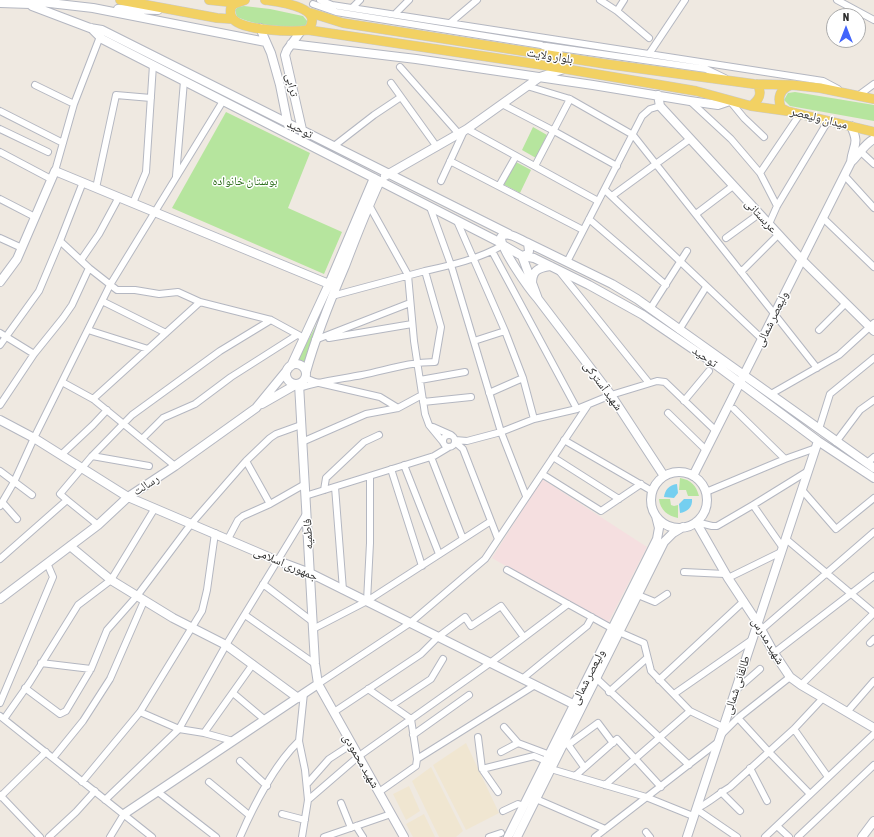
<!DOCTYPE html>
<meta charset="utf-8">
<style>
body{margin:0}
#map{position:relative;width:874px;height:837px;overflow:hidden;background:#efe9e1;font-family:"Asap Condensed",sans-serif}
canvas{display:block}
.north{position:absolute;left:826px;top:8px;width:40px;height:40px;box-sizing:border-box;background:#fff;border:1px solid #ababab;border-radius:50%;rotate:0deg;font-size:11px;font-weight:700;line-height:16px;text-align:center;color:#2e2e2e}
.north::after{content:'';display:block;margin:auto;width:14px;height:18px;background:#4264fb;clip-path:polygon(50% 0,100% 100%,50% 72%,0 100%)}
</style>
<div id="map">
<canvas width="874" height="837"></canvas>
<div class="north">N</div>
</div>
<script>
const context = document.querySelector('canvas').getContext('2d');
context.lineJoin = 'round';
function paint(path, color) {
  context.fillStyle = color;
  context.fill(path, 'evenodd');
}
function strokePath(path, color, width, dash) {
  context.strokeStyle = color;
  context.lineWidth = width;
  context.lineCap = dash ? 'butt' : 'round';
  context.setLineDash(dash || []);
  context.stroke(path);
}
function write(font, color, halo, rows, align = 'center') {
  context.font = font + ' "Asap Condensed","Noto Naskh Arabic",sans-serif';
  context.lineWidth = 3;
  context.setLineDash([]);
  context.textBaseline = 'middle';
  context.strokeStyle = halo;
  context.fillStyle = color;
  for (const [text, x, y, turn = 0] of rows) {
    context.save();
    context.translate(x, y);
    context.rotate((+turn || 0) * Math.PI / 180);
    context.textAlign = isNaN(turn) ? turn : align;
    if (halo) context.strokeText(text, 0, 0);
    context.fillText(text, 0, 0);
    context.restore();
  }
}
const education = new Path2D(`
 M466 743 499 813 466 830 433 765Z
 M431 767 463 831 456 837H439L412 781Z
 M409 786 420 811 406 820 393 794Z
 M424 814 435 837H413L406 824Z`);
const medical = new Path2D(`
 M542 479 647 547 606 627 568 602 492 558Z`);
const green = new Path2D(`
 M244 6 270 9 303 16 308 22 305 27C281 26 259 27 237 17L235 10 238 7Z
 M795 92 874 105V121L790 106 784 100 788 93Z
 M226 112 310 153 288 208 342 232 324 274 172 208Z
 M533 127 547 135 536 158 522 150Z
 M516 162 531 170 520 193 503 184Z
 M318 322 305 362 298 359Z
 M680 478C691 480 696 485 699 496H688L686 490H679Z
 M659 499H670L671 505 674 506 678 505V518C668 516 660 510 659 499Z`);
const water = new Path2D(`
 M677 484 678 493 674 498 664 497C665 490 669 485 677 484Z
 M684 499H692C693 507 687 512 680 513L679 504Z`);
const street = new Path2D(`
 M320 0 332 5 823 81 838 89
 M600 0 617 11 649 38
 M837 0 874 20
 M313 4 336 12 541 45 560 54
 M352 8 360 0
 M617 11 624 0
 M395 14 409 0
 M450 23 477 0
 M546 46 706 69 725 78
 M649 54 685 0
 M400 67 459 134
 M391 83 437 147
 M35 85 74 104
 M527 86 570 99 633 135 817 368
 M859 95 874 84
 M690 101 731 139 760 173 777 206
 M730 101 744 118 764 137
 M502 104 554 131 617 166
 M0 111 63 143
 M0 129 48 152
 M467 129 598 201
 M334 146 374 115 401 97
 M0 152 51 179
 M861 152 874 164
 M450 161 583 230
 M535 166 570 99
 M55 171 74 104 101 34
 M760 173 800 114
 M844 175 874 208
 M176 176 184 81
 M441 181 464 131
 M499 186 516 156
 M96 188 116 95 151 98
 M605 190 762 339
 M612 196 690 139
 M0 199 35 217
 M133 203 146 172 153 65
 M369 205 408 275 414 341 425 414 429 425 443 442
 M430 207 451 265 501 432 526 496
 M696 214 733 186
 M823 218 874 267
 M589 219 666 285
 M457 221 505 331 523 378 534 419
 M769 224 777 206 828 121
 M0 238 22 248
 M726 238 759 214
 M492 251 577 409
 M81 260 99 234 119 197
 M567 262 642 116 650 109 660 106
 M89 268 117 290H135L159 294 178 292 200 302 271 320 304 338
 M425 271C452 265 479 259 503 245
 M560 272 649 383
 M741 272 778 235
 M102 301 166 333
 M650 309 687 251
 M88 330 148 349
 M679 330 706 287
 M819 330 846 303
 M0 333 34 354
 M329 338 412 324
 M315 340 410 303
 M474 341 505 331
 M0 345 39 291 60 241 83 182
 M305 378 315 382 380 397 398 408
 M420 380 465 372
 M62 382 93 399 175 466
 M299 388C320 381 341 379 362 375 387 370 409 362 435 362L441 327 425 271 332 296
 M489 393 523 378
 M771 394 839 355 874 323
 M93 399 200 302
 M684 401 709 371
 M423 402 471 397
 M0 405 34 354 63 318 72 305 89 268 60 241
 M734 409 785 459
 M668 413 706 450
 M433 427 451 435
 M819 429 830 394 874 358
 M443 441a6 6 0 1 1 12 0a6 6 0 1 1-12 0Z
 M142 439 163 418 195 404 231 377 297 335
 M455 440 467 441 501 432 534 419 577 409 611 395 657 381 665 382 716 431
 M564 440 652 491
 M302 442 366 414 398 408 422 395
 M455 442 463 449 498 539
 M836 442 860 410 874 400
 M61 455 93 425 107 410
 M92 456 149 466
 M431 457 463 539
 M553 457 619 499
 M246 461 270 504
 M867 463 874 457
 M404 465 439 554
 M391 469 422 566
 M0 471 32 495
 M542 474 601 511 641 484
 M335 487 343 590
 M324 490 326 478 364 442 379 435
 M802 490 836 529 874 498
 M706 492 785 459 816 448
 M305 496 434 456 449 447
 M67 500 60 494 92 456 132 415 220 351 271 320
 M2 502 17 519
 M753 505 783 548
 M0 506 14 482 34 438 110 285 223 101
 M696 522 712 526H717L753 505 808 471
 M228 539 238 520 243 516 270 504 305 484
 M786 539 874 613
 M0 559 67 500 98 525
 M507 570 613 629
 M684 572 725 574
 M728 578 781 552
 M263 584 313 622
 M638 595 655 602 667 594
 M367 601 370 543V476
 M245 615 315 664
 M313 629 367 601 491 521
 M761 630 874 532
 M619 632 644 643 651 671 690 711 723 727
 M870 643 874 639
 M774 653 874 576
 M41 663 91 669
 M596 678 689 765
 M522 679 587 626 592 617
 M659 680 744 601
 M318 684 410 623 485 559 588 405
 M801 685 874 613
 M25 688 60 714 66 711 91 669 107 630 137 596 191 524 246 461 270 438 276 434 301 425
 M368 689 411 719 417 759
 M736 690 760 669
 M609 692 647 658
 M233 693 265 720
 M674 694 753 639
 M0 703 53 577 47 563
 M392 705 431 679 443 659
 M140 712 179 729 204 733 233 741
 M334 712 421 654 438 637 465 617 471 626 501 606 523 636
 M847 712 874 681
 M0 716 152 837
 M738 718 769 752 810 794
 M4 719 30 682 78 605 111 580 155 508
 M504 727 518 743 550 755
 M794 729 828 777
 M204 733 253 664
 M413 735 469 695
 M721 735 738 718 790 677
 M478 737 482 769 498 792
 M567 743 584 767
 M568 745 598 723 613 743
 M501 752 518 743
 M53 758 83 721 110 679 144 601
 M240 761 267 786
 M750 768 767 801
 M482 769 534 756 546 761
 M551 769 646 797 693 816
 M575 776 617 739 661 787
 M82 782 140 712 202 611 207 590 215 533
 M209 782 249 815
 M307 784 329 759 352 744
 M605 785 690 711
 M158 792 216 837
 M379 792 416 766 417 759 535 685
 M721 792 740 811
 M0 795 40 837
 M0 797 46 752
 M536 799 605 829
 M105 800 179 729 226 645 306 514
 M308 800 359 756 490 663 568 604
 M341 803 351 828
 M696 809C709 803 718 794 730 787L794 729 823 698
 M696 809 737 837
 M503 811 518 804 524 806
 M282 814 305 820
 M356 826 363 837
 M777 826 789 837
 M646 832 650 837
 M49 837 76 812 95 791
 M110 837 124 814
 M240 837C253 807 275 764 299 741
 M302 837 308 800 305 770 299 741 304 693
 M324 837 391 814
 M489 837 501 833
 M595 837 718 742
 M765 837 874 734
 M798 837 874 765`);
const secondary = new Path2D(`
 M0 3 30 4 32 1 93 8 266 42
 M30 4 32 6 90 28 102 30 509 234
 M118 9 158 10
 M91 28 102 39 501 243
 M260 28 271 53 280 85 288 125
 M301 31 287 50 285 55 303 134
 M291 44 416 59 593 85 690 101 718 105 730 101
 M658 95 660 106 802 260 874 331
 M851 126C860 145 853 144 851 162 859 155 864 144 874 139
 M385 176 467 129 540 77 564 69
 M528 243 612 284 637 299 874 468
 M503 245 522 256 528 254 529 251 528 243C520 240 508 230 501 237 500 248 529 289 538 299L522 256
 M524 256 534 258 589 285 643 315 712 362 818 441 874 478
 M0 282 17 259 55 171 329 284
 M532 284C532 271 537 268 550 266
 M538 299 611 395 664 476
 M286 374a10 10 0 1 1 20 0a10 10 0 1 1-20 0Z
 M291 366 329 284 374 178
 M306 372C316 336 330 301 345 266 356 237 367 209 380 181
 M299 384 315 664 318 684 404 837
 M262 404 297 384
 M0 420 34 438 128 497 278 561 310 573 575 705
 M651 500a28 28 0 1 1 56 0a28 28 0 1 1-56 0Z
 M693 476 851 162
 M696 522 728 578 757 622 774 653 790 677 801 685 874 728
 M70 546 111 580 173 618 226 645 298 698
 M0 599 98 525 128 497 175 466 256 408 288 369
 M124 814 318 684
 M508 837 657 539 659 528 656 516
 M517 837 664 542 673 533 683 527
 M687 837 818 441
 M862 837 874 821`);
const primary = new Path2D(`
 M120 0 217 18 232 19
 M209 0 229 2H239
 M245 0 234 4 231 7C230 12 230 16 233 19 243 31 293 32 308 30 326 7 279 2 265 0
 M311 13 343 23 606 64 754 84 792 85 820 88 874 99
 M308 30 536 64 696 91 751 106 787 111
 M791 85C780 89 777 97 781 108L787 111 874 132
 M751 106C759 100 763 94 757 84`);
const streetNames = [
 ["بلوار ولایت",550,56,9],
 ["ترابی",292,85,77],
 ["میدان ولیعصر",819,118,14],
 ["توحید",300,129,28],
 ["عربستانی",761,216,47],
 ["ولیعصر شمالی",772,319,-64],
 ["توحید",705,357,35],
 ["شهید آسترکی",603,386,54],
 ["رسالت",146,485,-33],
 ["فاطمیه",308,534,-93],
 ["جمهوری اسلامی",286,564,23],
 ["شهید مدرس",768,641,59],
 ["ولیعصر شمالی",588,677,-63],
 ["طالقانی شمالی",737,685,-72],
 ["شهید محمودی",361,761,60]
];
const parkNames = [
 ["بوستان خانواده",245,181]
];
paint(education, '#f0e6d1');
paint(medical, '#f5dfe0');
paint(green, '#b6e59e');
paint(water, '#75cff0');
strokePath(street, '#b4b7c1', 8);
strokePath(secondary, '#b4b7c1', 10);
strokePath(primary, '#c9c9c9', 10);
strokePath(street, '#fff', 6);
strokePath(secondary, '#fff', 8);
strokePath(primary, '#f2d163', 9);
write('12px', '#2e2e2e', '#fff', streetNames);
write('12px', '#2c6e1b', '#fff', parkNames);
</script>
